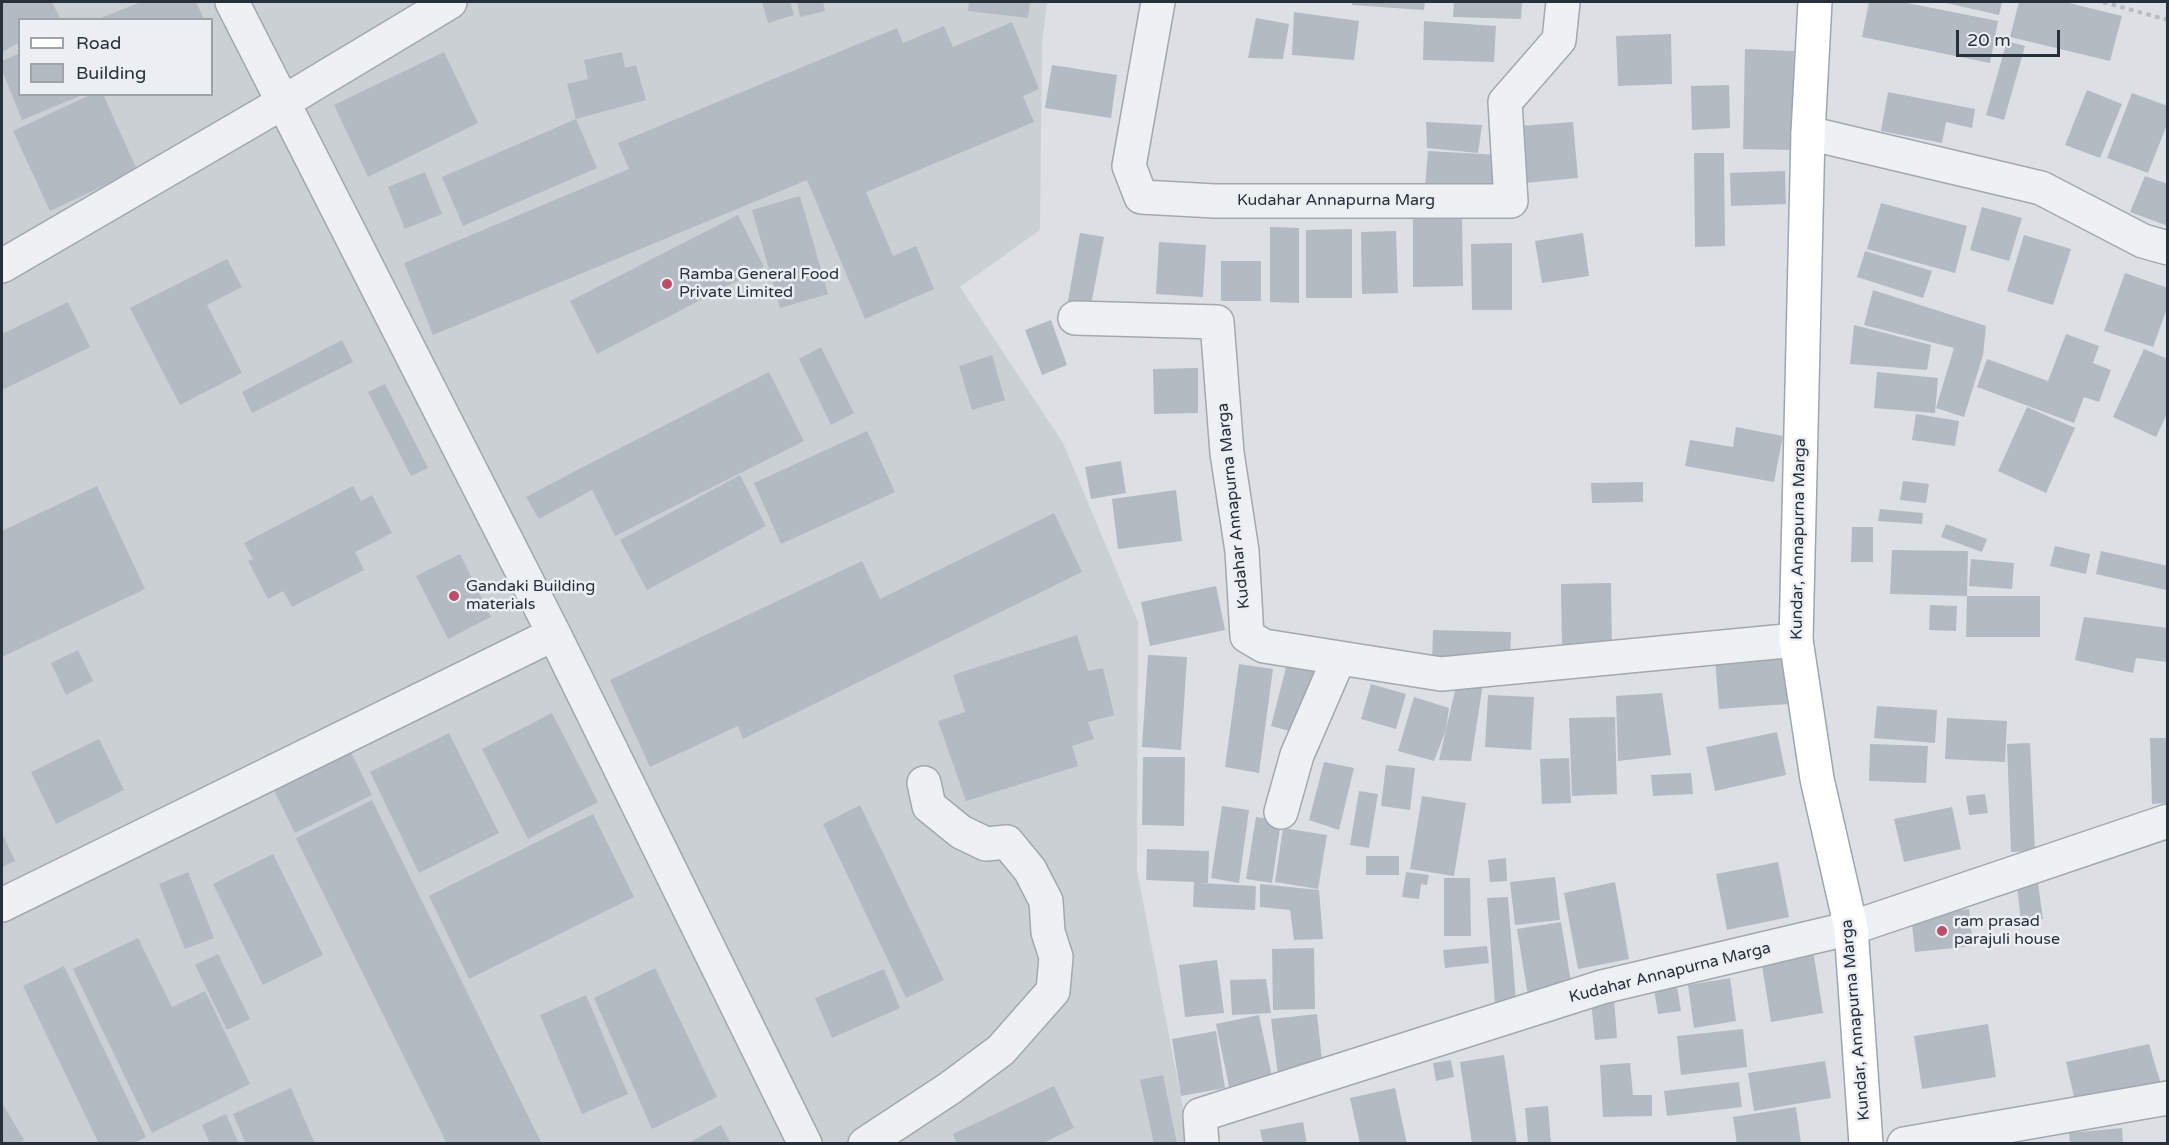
<!DOCTYPE html>
<style>
body{margin:0}
#map{position:relative;width:2169px;height:1145px;overflow:hidden;background:#dce0e5;font-family:"Varela Round",sans-serif}
canvas{display:block}
.frame{position:absolute;inset:0;border:3px solid #283039;pointer-events:none}
.legend{position:absolute;left:18px;top:18px;width:195px;height:78px;box-sizing:border-box;background:#ebeff3;border:2px solid #9da3a9;margin:0;padding:8px 10px;list-style:none;font-size:18px;color:#283039}
.legend li{display:flex;align-items:center;gap:12px;height:30px}
.legend b{width:30px;border:2px solid #9da3a9}
.scale{position:absolute;left:1956px;top:30px;width:104px;height:27px;box-sizing:border-box;border:3px solid #283039;border-top:0;padding-left:8px;font-size:18px;line-height:21px;white-space:nowrap;color:#283039;-webkit-text-stroke:4px #ebeff3;paint-order:stroke}
</style>
<div id="map">
<canvas width="2169" height="1145"></canvas>
<div class="frame"></div>
<ul class="legend">
<li><b style="height:8px;background:#fff"></b>Road</li>
<li><b style="height:16px;background:#b4bac1"></b>Building</li>
</ul>
<div class="scale">20 m</div>
</div>
<script>
const context = document.querySelector('canvas').getContext('2d');
context.lineJoin = 'round';
function paint(path, color) {
  context.fillStyle = color;
  context.fill(path, 'evenodd');
}
function strokePath(path, color, width, dash) {
  context.strokeStyle = color;
  context.lineWidth = width;
  context.lineCap = dash ? 'butt' : 'round';
  context.setLineDash(dash || []);
  context.stroke(path);
}
function write(font, color, halo, rows, align = 'center') {
  context.font = font + ' "Varela Round",sans-serif';
  context.lineWidth = 5;
  context.setLineDash([]);
  context.textBaseline = 'middle';
  context.strokeStyle = halo;
  context.fillStyle = color;
  for (const [text, x, y, turn = 0] of rows) {
    context.save();
    context.translate(x, y);
    context.rotate((+turn || 0) * Math.PI / 180);
    context.textAlign = isNaN(turn) ? turn : align;
    if (halo) context.strokeText(text, 0, 0);
    context.fillText(text, 0, 0);
    context.restore();
  }
}
const built = new Path2D(`
 M2 2H1047L1042 43 1040 230 960 287 1063 443 1138 622 1137 871 1190 1143H2ZM20 20H212V94H20Z`);
const building = new Path2D(`
 M2 2H52L61 20H20V42L2 52Z
 M141 2H196L204 19H98Z
 M762 2H790L794 15 768 23Z
 M797 2H823L825 11 800 17Z
 M969 2H1030L1028 18 968 11Z
 M1352 2H1425L1424 10 1352 5Z
 M1454 2H1522L1521 19 1453 17Z
 M1869 2H1902L1998 21 1990 63 1862 37Z
 M1942 2H2002L1999 15Z
 M2019 2H2065L2122 16 2110 61 2010 37Z
 M1294 12 1359 21 1354 60 1292 55Z
 M1256 18 1289 24 1283 59 1248 58Z
 M1424 21 1496 26 1494 62 1423 60Z
 M1012 22 1039 89 1023 96 1034 122 866 192 893 256 916 246 934 289 865 319 807 180 433 335 404 263 629 169 618 143 897 28 903 43 944 26 953 47Z
 M1671 34 1672 84 1618 86 1616 36Z
 M2007 41 2025 46 2004 120 1986 115Z
 M1745 49 1794 51 1792 150 1743 149Z
 M444 52 478 123 368 177 334 105Z
 M622 52 625 68 636 65 646 100 576 119 567 84 588 79 584 60Z
 M20 53V94L82 95 22 120 2 70V61Z
 M1052 65 1117 75 1111 118 1045 108Z
 M1729 85 1730 128 1692 130 1691 86Z
 M2087 90 2122 104 2100 158 2065 145Z
 M1888 92 1975 109 1972 128 1946 122 1942 143 1881 131Z
 M2132 93 2168 106V122L2148 173 2107 158Z
 M92 94H103L137 170 50 211 13 131Z
 M576 119 597 168 463 226 442 177Z
 M1426 122 1482 125 1478 153 1427 148Z
 M1573 122 1578 178 1524 183 1520 126Z
 M1428 151 1500 155 1498 191 1425 187Z
 M1694 153H1724L1725 246 1695 247Z
 M1785 171 1786 204 1731 206 1730 173Z
 M425 172 442 214 405 229 388 187Z
 M2145 176 2168 184V226L2130 212Z
 M800 196 828 294 780 308 752 210Z
 M1881 203 1967 226 1955 273 1867 249Z
 M1982 207 2022 218 2009 261 1970 250Z
 M738 215 764 267 597 354 570 301Z
 M1462 218 1463 286 1413 287V219Z
 M1270 227 1299 228V303L1270 302Z
 M1352 229V298H1306V230Z
 M1396 231 1398 293 1362 294 1361 232Z
 M1080 233 1104 237 1090 310 1067 306Z
 M1583 233 1589 276 1542 283 1535 241Z
 M2024 235 2071 249 2053 305 2007 291Z
 M1159 242 1206 245 1203 297 1156 294Z
 M1512 243V310H1472L1471 244Z
 M1865 251 1932 271 1923 298 1857 277Z
 M227 259 242 287 207 305 242 373 180 405 130 308Z
 M1221 261H1261V301H1221Z
 M2125 273 2168 288V306L2153 347 2104 331Z
 M1873 290 1986 326 1983 355 1964 417 1936 408 1954 348 1864 325Z
 M68 302 90 347 2 390V334Z
 M1051 320 1067 365 1042 375 1025 330Z
 M1854 325 1931 345 1927 370 1850 364Z
 M2066 334 2099 346 2093 363 2111 370 2099 402 2084 397 2074 423 1977 387 1987 359 2048 381Z
 M342 340 353 362 252 413 242 392Z
 M821 347 854 413 831 425 799 359Z
 M2144 349 2168 359V412L2156 437 2113 417Z
 M992 355 1005 400 972 410 959 366Z
 M1198 368V413L1154 414 1153 369Z
 M769 372 804 441 615 536 592 490 539 519 526 497 581 468Z
 M1877 372 1938 378 1935 413 1874 408Z
 M385 384 428 468 411 476 368 392Z
 M2027 407 2075 428 2046 493 1998 471Z
 M1916 414 1959 421 1955 446 1912 440Z
 M1736 427 1783 436 1774 482 1685 466 1690 440 1733 447Z
 M867 431 895 492 781 544 754 483Z
 M1121 461 1126 493 1091 499 1085 467Z
 M740 475 766 526 647 590 620 540Z
 M1903 481 1929 484 1926 503 1900 500Z
 M1643 482V502L1592 503 1591 483Z
 M97 486 145 589 2 657V531Z
 M353 486 361 501 372 495 392 533 355 552 364 570 292 607 283 591 268 599 248 561 253 559 244 543Z
 M1176 490 1182 541 1118 549 1112 499Z
 M1880 509 1923 513 1922 524 1878 521Z
 M1054 513 1082 572 743 739 738 726 650 767 610 680 862 561 880 599Z
 M1946 524 1987 539 1982 552 1941 537Z
 M1852 527H1873V562H1851Z
 M2055 546 2090 554 2086 574 2050 566Z
 M1892 550 1968 551 1967 596 1890 594Z
 M2101 551 2168 566 2166 590 2096 574Z
 M460 554 491 617 448 639 416 576Z
 M1971 559 2014 563 2012 589 1969 586Z
 M1611 583 1612 649 1562 650 1561 584Z
 M1216 586 1225 630 1150 646 1141 602Z
 M1967 596H2040V637H1966Z
 M1930 605 1957 606 1956 631 1929 630Z
 M2084 617 2168 628 2167 662 2136 658 2133 673 2075 660Z
 M1433 630 1511 632 1510 664 1432 663Z
 M1077 635 1088 671 1103 668 1114 715 1088 722 1094 739 1072 746 1078 766 966 801 938 721 965 712 953 675Z
 M78 650 93 681 66 695 51 663Z
 M1784 653 1788 704 1719 709 1715 659Z
 M1148 655 1187 657 1181 750 1142 747Z
 M1288 660 1321 668 1304 735 1271 726Z
 M1239 664 1273 669 1259 773 1225 767Z
 M1458 678 1483 684 1471 761 1439 760 1446 730 1434 761 1398 751 1414 697 1449 708 1446 729Z
 M1371 684 1406 694 1396 729 1361 719Z
 M1662 693 1671 755 1618 761 1616 696Z
 M1488 695 1534 697 1531 750 1485 747Z
 M1877 706 1937 710 1935 743 1874 738Z
 M552 713 598 802 528 839 482 749Z
 M1615 717 1617 794 1572 796 1569 718Z
 M1947 718 2007 721 2005 762 1945 759Z
 M1777 732 1786 775 1715 791 1706 747Z
 M449 733 499 833 419 873 370 772Z
 M2150 738H2168V803L2152 804Z
 M99 739 124 790 56 824 31 772Z
 M346 742 372 795 295 833 269 780Z
 M2030 743 2035 851 2011 852 2007 744Z
 M1870 744 1928 746 1926 783 1869 781Z
 M1143 757H1185L1184 826 1142 825Z
 M1569 758 1571 803 1542 804 1540 759Z
 M1324 762 1354 768 1339 830 1309 820Z
 M1386 765 1415 768 1410 810 1381 806Z
 M1691 773 1693 794 1653 796 1651 775Z
 M1359 791 1378 794 1369 848 1350 845Z
 M1985 794 1988 813 1969 815 1966 796Z
 M1422 796 1466 803 1454 876 1410 869Z
 M372 800 542 1144H447L296 838Z
 M860 805 944 980 906 998 823 824Z
 M1222 806 1249 810 1239 883 1211 878Z
 M1952 807 1961 849 1904 862 1894 819Z
 M593 814 634 897 469 979 429 896Z
 M1256 817 1281 821 1272 883 1246 879Z
 M1283 828 1327 835 1318 889 1275 882Z
 M2 833 15 861 2 867Z
 M1147 849 1209 851 1208 883H1199L1256 886 1255 910 1193 907 1194 882 1146 880Z
 M273 854 323 955 263 985 213 884Z
 M1366 856H1399V875H1366Z
 M1506 858 1507 881 1490 882 1488 860Z
 M1778 862 1789 917 1727 930 1716 874Z
 M188 872 214 938 185 949 159 884Z
 M1406 872 1429 875 1427 885 1421 884 1419 899 1402 897Z
 M1555 877 1560 920 1515 925 1510 882Z
 M1444 878H1470L1471 936H1444Z
 M1615 882 1629 959 1578 969 1564 893Z
 M2038 883 2043 919 2021 922 2017 886Z
 M1260 884 1319 890 1323 939 1294 940 1290 910 1260 907Z
 M1508 897 1516 1002 1495 1004 1487 898Z
 M1969 909 1973 946 1915 952 1911 915Z
 M1561 922 1572 988 1528 996 1517 929Z
 M138 938 172 1007 205 991 250 1084 152 1133 73 969Z
 M1487 946 1489 963 1445 968 1443 950Z
 M1314 948 1315 1009 1273 1010 1272 949Z
 M1813 950 1823 1013 1771 1022 1761 959Z
 M218 954 250 1019 227 1030 195 965Z
 M1217 960 1224 1013 1185 1017 1179 965Z
 M64 966 146 1137 132 1144H99L23 986Z
 M655 968 717 1097 652 1129 594 998Z
 M884 969 900 1008 832 1038 815 998Z
 M1675 974 1681 1011 1658 1014 1652 977Z
 M1730 978 1736 1021 1694 1028 1688 985Z
 M1266 979 1271 1013 1232 1015 1230 980Z
 M586 995 628 1094 582 1114 540 1015Z
 M1614 998 1617 1038 1595 1040 1591 1001Z
 M1317 1014 1323 1069 1278 1075 1271 1019Z
 M1259 1015 1273 1082 1230 1091 1216 1024Z
 M1988 1024 1996 1077 1922 1089 1914 1036Z
 M1743 1029 1747 1067 1681 1075 1677 1036Z
 M1216 1031 1225 1088 1181 1096 1172 1039Z
 M2149 1044 2163 1091 2076 1106 2066 1062Z
 M1504 1055 1517 1144H1472L1460 1062Z
 M1451 1060 1454 1077 1436 1081 1433 1063Z
 M1825 1061 1831 1098 1754 1111 1748 1073Z
 M1630 1063 1633 1095H1652V1116L1603 1117 1600 1065Z
 M1163 1075 1177 1144H1154L1140 1080Z
 M1739 1082 1742 1107 1667 1116 1664 1091Z
 M1054 1086 1074 1128 1041 1144H957L953 1134Z
 M291 1088 315 1144H246L233 1114Z
 M1395 1088 1407 1144H1360L1350 1098Z
 M2 1103 24 1140 17 1144H2Z
 M1548 1106 1551 1144H1528L1525 1108Z
 M1796 1107 1801 1144H1737L1733 1117Z
 M226 1114 239 1144H210L202 1125Z
 M1303 1122 1307 1144H1263L1260 1130Z
 M721 1125 731 1144H687Z
 M2122 1128 2123 1144H2070L2069 1133Z`);
const path = new Path2D(`
 M2103 2 2168 20`);
const street = new Path2D(`
 M232 2 554 634 805 1144
 M1158 2 1129 166 1141 197 1215 201H1511L1505 102 1559 40 1563 2
 M1808 133 2041 188 2143 241 2168 248
 M2 266 282 103 450 2
 M1075 318 1217 322 1227 453 1242 551 1247 636 1264 646 1441 674 1796 640
 M1281 812 1297 755 1339 658
 M2 905 554 634
 M865 1144 950 1088 1001 1050 1053 991 1056 957 1048 932 1046 901 1030 870 1007 842 986 844 961 832 929 806 924 783
 M1202 1144 1200 1115 1602 987 1851 928 2168 821
 M1904 1144 2168 1098`);
const primary = new Path2D(`
 M1815 2 1808 133 1796 640 1817 779 1851 928 1866 1144`);
const markers = [
 [667,284,6,"#be4d69"],
 [454,596,6,"#be4d69"],
 [1942,931,6,"#be4d69"]
];
const streetNames = [
 ["Kudahar Annapurna Marg",1336,201],
 ["Kudahar Annapurna Marga",1234,506,-96],
 ["Kundar, Annapurna Marga",1799,539,-89],
 ["Kudahar Annapurna Marga",1670,973,-14],
 ["Kundar, Annapurna Marga",1856,1020,-95]
];
const poiNames = [
 ["Ramba General Food",679,275],
 ["Private Limited",679,293],
 ["Gandaki Building",466,587],
 ["materials",466,605],
 ["ram prasad",1954,922],
 ["parajuli house",1954,940]
];
paint(built, '#cbd0d5');
paint(building, '#b4bac1');
strokePath(street, '#a2a8ae', 36);
strokePath(primary, '#9da6af', 36);
strokePath(path, '#b7bbbf', 4, [4.5, 4.5]);
strokePath(street, '#eef1f3', 33);
strokePath(primary, '#fff', 33);
for (const [x, y, r, color] of markers) {
  const dot = new Path2D();
  dot.arc(x, y, r, 0, 2 * Math.PI);
  context.fillStyle = color;
  context.fill(dot);
  strokePath(dot, '#ebeff3', 2);
}
write('16px', '#283039', '#ebeff3', streetNames);
write('16px', '#283039', '#ebeff3', poiNames, 'left');
</script>
